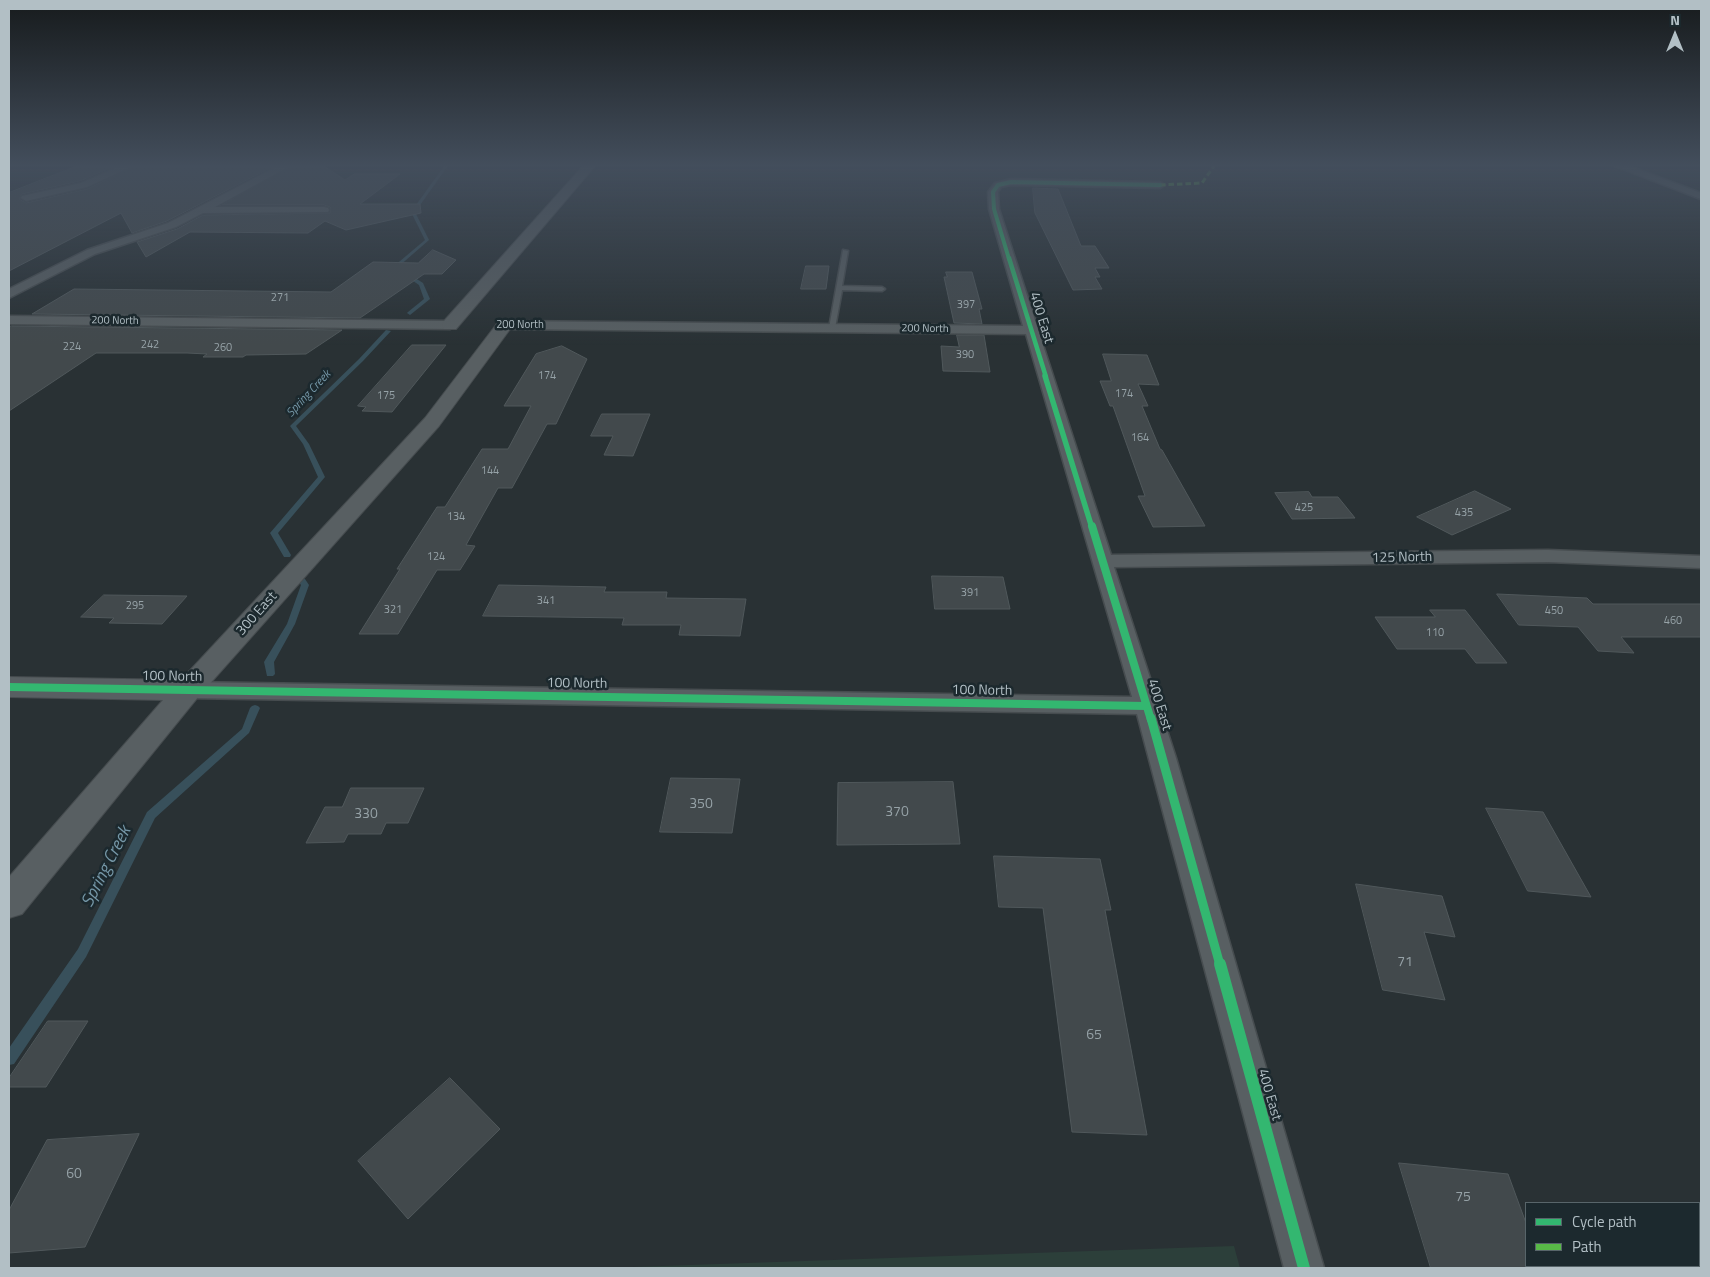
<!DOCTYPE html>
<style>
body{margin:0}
#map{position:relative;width:1710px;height:1277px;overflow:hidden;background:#293134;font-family:"Titillium Web",sans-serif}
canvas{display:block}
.frame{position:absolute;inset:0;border:10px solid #b2bfc5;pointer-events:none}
.legend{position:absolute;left:1525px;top:1202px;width:175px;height:65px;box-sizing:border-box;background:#1c292e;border:1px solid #58656a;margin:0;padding:6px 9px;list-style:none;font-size:15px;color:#b2bfc5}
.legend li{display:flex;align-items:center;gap:10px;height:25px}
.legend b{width:25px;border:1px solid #58656a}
.north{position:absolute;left:1650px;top:10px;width:50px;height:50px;-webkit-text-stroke:4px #1c292e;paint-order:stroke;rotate:0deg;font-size:14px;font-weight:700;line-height:20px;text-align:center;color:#b2bfc5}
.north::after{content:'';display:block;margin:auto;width:18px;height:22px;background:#b2bfc5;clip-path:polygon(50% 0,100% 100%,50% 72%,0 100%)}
</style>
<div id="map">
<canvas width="1710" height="1277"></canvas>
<div class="frame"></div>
<ul class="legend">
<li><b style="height:6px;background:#33b770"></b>Cycle path</li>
<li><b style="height:6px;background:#58b947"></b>Path</li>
</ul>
<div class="north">N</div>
</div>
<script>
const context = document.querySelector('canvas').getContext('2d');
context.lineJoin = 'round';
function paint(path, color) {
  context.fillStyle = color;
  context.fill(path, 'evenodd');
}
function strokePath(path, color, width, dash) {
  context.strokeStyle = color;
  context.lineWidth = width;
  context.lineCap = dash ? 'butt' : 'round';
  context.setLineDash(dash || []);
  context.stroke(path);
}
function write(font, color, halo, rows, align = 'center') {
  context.font = font + ' "Titillium Web",sans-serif';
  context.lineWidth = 5;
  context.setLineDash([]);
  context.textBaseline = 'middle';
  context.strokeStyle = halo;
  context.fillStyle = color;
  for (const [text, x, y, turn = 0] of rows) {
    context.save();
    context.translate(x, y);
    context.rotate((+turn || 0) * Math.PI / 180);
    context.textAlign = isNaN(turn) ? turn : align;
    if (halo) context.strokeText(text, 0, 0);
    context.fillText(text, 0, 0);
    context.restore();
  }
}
const green = new Path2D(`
 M1234 1246 1240 1268H604Z`);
const stream = new Path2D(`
 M444 166H448L415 212 429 240 398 267 423 283 430 299 410 315 407 313 408 312 424 299 419 285 393 267 425 240 411 212Z
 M386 330 391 331 363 361 296 426 309 444 325 477 278 533 291 555 290 557H284L270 533 318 477 303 444 290 426 359 359Z
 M299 579H305L309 585 295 624 274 662 275 674 273 676H267L264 662 287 624 301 585 298 581Z
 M255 705 258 706 260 708 249 733 155 818 86 957 14 1064 9 1065V1048L78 949 147 812 242 729 250 708 252 706Z`);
const building = new Path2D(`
 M77 166H115L80 181 22 194 19 199 26 203 87 189 135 166H274L167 221 132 233 121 213 9 271V193Z
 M292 166H324L345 180 354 174H400L360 204H420L421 213 346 230 325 221 308 233 190 232 146 257 137 242 177 229 203 215 330 213V207L324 205H222Z
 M1033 188 1058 189 1081 246H1095L1109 268H1095L1100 277H1095L1102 289 1073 290 1035 213Z
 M433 250 456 260 442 274H424L360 318 32 314 74 289 331 292 373 262 418 263Z
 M806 266H829L826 289H801Z
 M946 272H972L982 309H979L982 324 954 323 944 277H947Z
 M12 326 342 330 306 354 246 355 243 357H203L207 354 187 353H96L9 411V328Z
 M957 335H984L990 372 943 371 941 346 959 347Z
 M412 345H446L392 412 362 411 366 407 358 406Z
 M562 346 587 359 556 424H547L512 488H498L466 545 475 546 460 570H437L398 634H359L400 569H397L437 507H445L482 449H508L531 406H504L536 354Z
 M1103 354 1147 355 1159 385 1138 384 1148 406H1142L1160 449 1162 450 1205 526 1153 527 1138 496H1145L1113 406H1110L1100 381H1111Z
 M602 414H650L633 456 604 455 613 436H591Z
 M1475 491 1511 509 1452 535 1417 517Z
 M1309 492 1312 497H1338L1355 518 1292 519 1275 493Z
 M932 576 1003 577 1010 609H935Z
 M499 585 606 587 604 592H667L666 598 746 599 740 636 679 635 681 625H622L624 618 483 616Z
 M1497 594 1587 598 1593 604H1701V637H1621L1634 653 1598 651 1578 627 1519 625Z
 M104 595 187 596 162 624 109 623 114 618 81 617Z
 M1430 610H1465L1507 663H1476L1465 649H1397L1375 617H1435Z
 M671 778 740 779 732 833 660 832Z
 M953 782 960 844 837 845 838 783Z
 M351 788H424L408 823H386L381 834H348L344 842 306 843 325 807H342Z
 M1486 808 1543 812 1591 897 1528 891Z
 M994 856 1100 859 1111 910H1105L1147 1135 1072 1132 1043 908 999 907Z
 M1356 884 1442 896 1455 937 1424 932 1445 1000 1383 990Z
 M48 1021H88L46 1087H9V1078Z
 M450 1078 500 1129 408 1219 358 1161Z
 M139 1134 85 1247 9 1253V1210L47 1140Z
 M1399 1163 1508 1174 1526 1223V1268H1431Z`);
const service = new Path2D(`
 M843 250 848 251 842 286 882 287 885 289 882 291 842 290 835 328 832 330 829 328Z`);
const minor = new Path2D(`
 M120 166H133L87 187 26 201 21 198 22 196 81 183Z
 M278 166H290L215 207H324L328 208 329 210 328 212 203 213 176 227 95 254 9 298V289L87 250 168 223Z
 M1615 166H1629L1701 193V199Z
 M1011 179 1160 182 1165 185 1160 188 1011 185 1001 187 998 192 999 209 1111 555 1548 550 1701 556V568L1548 562 1114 567 1176 758 1324 1268H1284L1137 714 188 698 180 696 176 690 180 684 188 682 1132 697 1026 334 505 329 498 325 505 321 1023 326 989 209 988 192 995 183Z
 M9 316 450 321 457 325 450 329 9 324Z`);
const tertiary = new Path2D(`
 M583 166H595L456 329H444L442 325 444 321Z
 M505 320 511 321 513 325 439 426 198 697 22 914 9 918V877L163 700 9 697V677L181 680 425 418 499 321Z`);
const quiet = new Path2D(`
 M1160 185 1202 183 1214 166`);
const cyclewayFar5 = new Path2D(`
 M1009 259 994 209 993 192 998 185 1011 182 1160 185`);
const cyclewayFar4 = new Path2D(`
 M1009 258 1046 377`);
const cyclewayFar3 = new Path2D(`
 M1045 376 1092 528`);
const cyclewayFar2 = new Path2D(`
 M1092 526 1151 720
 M9 687 1146 706`);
const cyclewayFar1 = new Path2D(`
 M1151 718 1220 965`);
const cycleway = new Path2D(`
 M1220 964 1304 1268`);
const numberNames = [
 ["271",280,298],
 ["397",966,305],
 ["242",150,345],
 ["224",72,347],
 ["260",223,348],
 ["390",965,355],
 ["174",547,376],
 ["174",1124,394],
 ["175",386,396],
 ["164",1140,438],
 ["144",490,471],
 ["425",1304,508],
 ["435",1464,513],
 ["134",456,517],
 ["124",436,557],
 ["391",970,593],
 ["341",546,601],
 ["295",135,606],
 ["321",393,610],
 ["450",1554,611],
 ["460",1673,621],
 ["110",1435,633]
];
const farStreetnames = [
 ["200 North",115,321,1],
 ["200 North",520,325],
 ["200 North",925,329,1]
];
const farWaternames = [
 ["Spring Creek",309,394,-47]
];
const streetNames = [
 ["400 East",1041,318,73],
 ["125 North",1402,558,-1],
 ["300 East",257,614,-48],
 ["100 North",172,677,1],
 ["100 North",577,684,1],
 ["100 North",982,691,1],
 ["400 East",1159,705,73],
 ["400 East",1269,1095,74]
];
const nearNumbernames = [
 ["350",701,805],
 ["370",897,813],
 ["330",366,815],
 ["71",1405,963],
 ["65",1094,1036],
 ["60",74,1175],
 ["75",1463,1198]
];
const nearWaternames = [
 ["Spring Creek",107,867,-63]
];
paint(green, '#2c3f3a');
paint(stream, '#38505b');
paint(building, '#42494c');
strokePath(building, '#50585b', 1);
strokePath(service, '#464c4f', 3);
strokePath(minor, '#464c4f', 3);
strokePath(tertiary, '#464c4f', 2);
paint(service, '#585f62');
paint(minor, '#585f62');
paint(tertiary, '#585f62');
strokePath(quiet, '#58b947', 3, [5.5, 3]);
strokePath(cyclewayFar5, '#33b770', 4);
strokePath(cyclewayFar4, '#33b770', 4.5);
strokePath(cyclewayFar3, '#33b770', 5.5);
strokePath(cyclewayFar2, '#33b770', 8);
strokePath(cyclewayFar1, '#33b770', 9);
strokePath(cycleway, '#33b770', 12);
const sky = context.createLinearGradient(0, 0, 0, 345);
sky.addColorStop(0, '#171b1d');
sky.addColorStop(0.48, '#434e5c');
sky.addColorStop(1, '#434e5c00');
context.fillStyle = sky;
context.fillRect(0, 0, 1710, 345);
write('11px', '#96a2a7', null, numberNames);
write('11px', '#b2bfc5', '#1c292e', farStreetnames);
write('italic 12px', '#7597a7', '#1c292e', farWaternames);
write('14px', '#b2bfc5', '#1c292e', streetNames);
write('14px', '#96a2a7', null, nearNumbernames);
write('italic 18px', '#7597a7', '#1c292e', nearWaternames);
</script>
